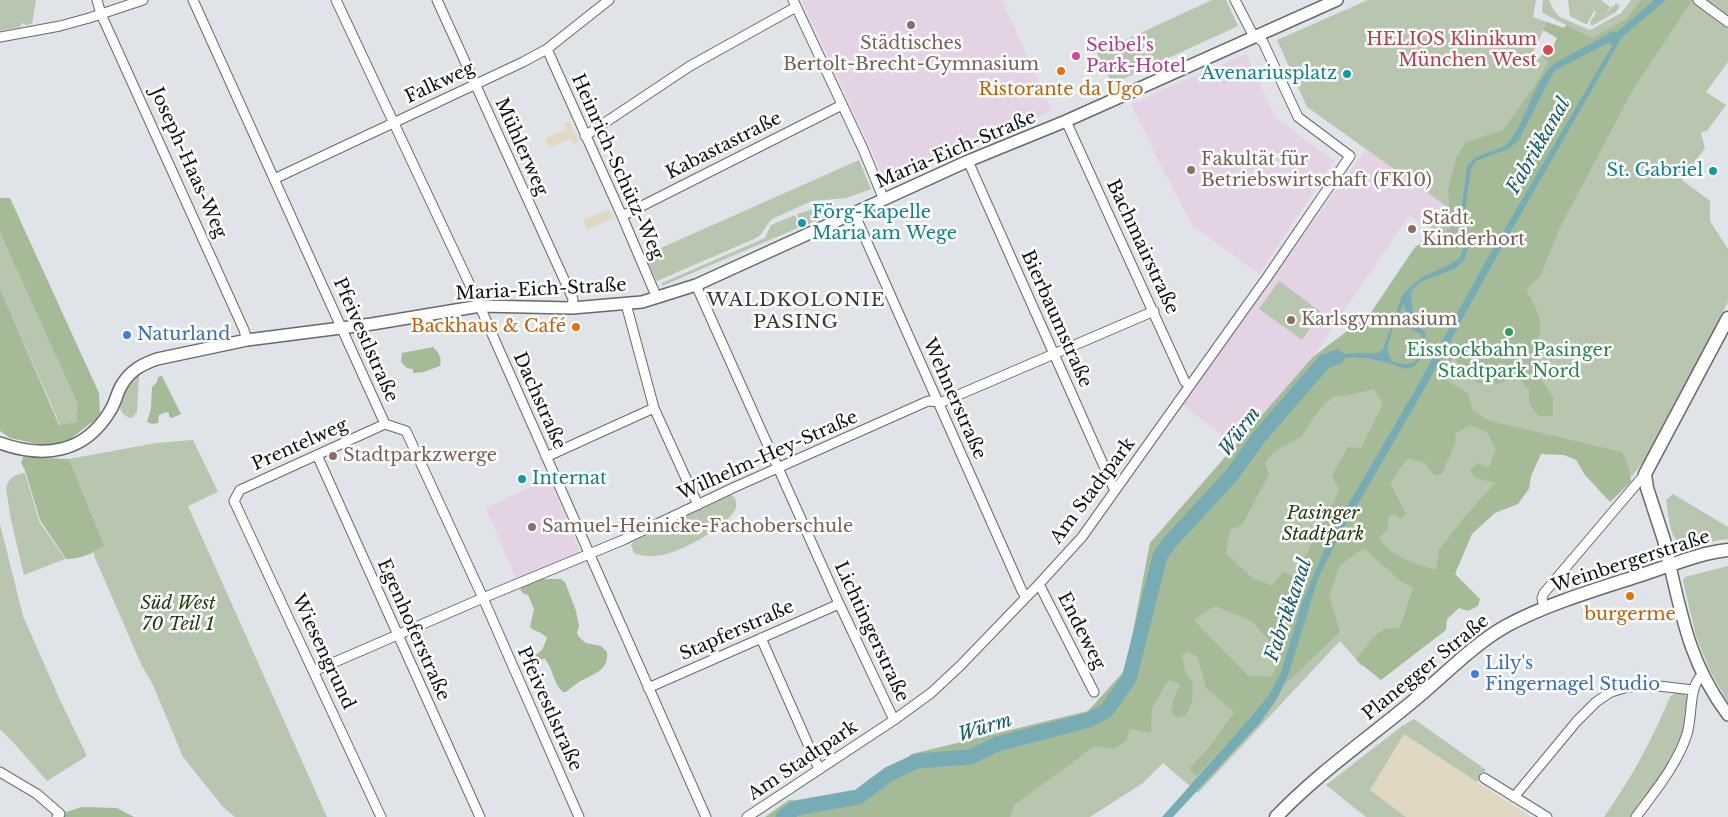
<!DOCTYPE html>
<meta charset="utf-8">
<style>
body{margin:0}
canvas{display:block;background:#e0e3e7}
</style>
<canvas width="1728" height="817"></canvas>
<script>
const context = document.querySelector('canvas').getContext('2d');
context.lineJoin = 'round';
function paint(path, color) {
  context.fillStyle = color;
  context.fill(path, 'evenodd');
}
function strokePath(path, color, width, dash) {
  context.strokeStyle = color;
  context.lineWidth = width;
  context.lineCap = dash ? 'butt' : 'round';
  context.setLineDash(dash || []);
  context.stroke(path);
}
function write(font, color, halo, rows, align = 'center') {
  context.font = font + ' "Libre Baskerville",serif';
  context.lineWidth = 5;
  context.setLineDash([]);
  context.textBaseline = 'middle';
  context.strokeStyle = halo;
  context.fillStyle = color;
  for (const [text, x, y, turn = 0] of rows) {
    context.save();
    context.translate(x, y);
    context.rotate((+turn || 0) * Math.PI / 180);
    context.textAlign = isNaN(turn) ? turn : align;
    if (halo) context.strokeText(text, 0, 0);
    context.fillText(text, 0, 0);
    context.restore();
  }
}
const industrial = new Path2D(`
 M569 121 579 142 574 144 571 138 550 148 545 139 566 129 564 123Z
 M609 209 614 218 587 230 584 220Z
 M1404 734 1531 817H1406L1370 790Z`);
const education = new Path2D(`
 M802 0H1002L1052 111 886 182Z
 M1246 54 1276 118 1334 161 1259 274 1192 225 1160 164 1131 104Z
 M1366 149 1446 206 1430 229 1409 215 1313 357 1236 446 1183 405 1269 283Z
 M549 478 579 549 577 553 516 578 486 508Z`);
const green = new Path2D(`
 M0 0H36L32 24 26 25 22 23 20 27 0 31Z
 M1212 0H1226L1238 26 1112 84 1097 53Z
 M1368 0H1536L1533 17 1547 22 1533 52 1548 62 1591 38 1543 13 1542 11 1543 0H1549L1554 11 1560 17 1590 30 1621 13 1631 0H1728V62L1706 92 1726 105 1707 131 1701 132 1705 148 1682 180 1710 201V221L1728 249V302L1650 453 1622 489 1553 438 1438 562 1454 589 1362 666 1340 641 1198 793 1163 763 1143 783 1090 817H765L844 806 982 739 1092 711 1126 669 1150 543 1313 357 1370 314 1446 206 1307 107 1277 40Z
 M1568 0H1601L1610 7 1602 20 1612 6 1613 7 1616 3 1620 6 1616 12 1592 26 1590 23 1596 12 1594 11 1587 24H1585L1570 16Z
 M859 160 871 189 846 198 812 201 774 218C765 224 764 235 754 239L657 281 656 280 645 255Z
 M830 206 850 207 806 225 804 220 800 221 797 214 819 207Z
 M795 215 800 227 662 286V283L765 238 771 225Z
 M0 233 79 404 76 422 60 425 0 288Z
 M1279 281 1321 312 1302 340 1259 309Z
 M137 375 139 376 137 412 132 418C108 414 126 384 137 375Z
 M193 440 218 492 188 506 327 817H235L223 807 183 757 153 685 141 664 93 553 103 546 69 459 156 443Z
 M25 473 39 521 65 559 24 575 11 520 6 489C8 478 15 474 25 473Z
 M1673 494 1728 527V539C1713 540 1681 553 1673 535 1669 525 1668 511 1666 500Z
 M731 495 735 498C736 502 737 506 735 510 726 527 684 550 666 554 655 557 644 557 634 553L631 545 633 542Z
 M0 524 23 616 60 700 87 756 47 781 13 742 0 729Z
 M1728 566V702L1710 671 1696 636 1683 581 1685 577Z
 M1680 691C1690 696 1688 702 1688 711 1685 749 1653 788 1631 817H1604C1631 779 1652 740 1670 697L1675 693Z
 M1414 719 1486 770 1477 782 1404 734 1370 790 1406 817H1366L1326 785 1402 726Z`);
const forest = new Path2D(`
 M1641 0H1694L1691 2 1632 91 1560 228 1540 277 1526 290C1537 311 1548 326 1534 349L1540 378 1553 397V416H1539L1529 404V390L1517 376C1503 384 1485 389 1471 379 1464 374 1458 363 1453 356L1443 378 1468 393 1473 411 1490 421 1622 452 1628 465 1631 482 1610 502 1585 475 1576 460 1564 455 1541 454 1531 476 1529 489 1518 504 1495 513 1472 534 1455 574 1480 599 1478 606 1468 611 1459 608 1447 619 1446 630 1381 680 1356 660 1372 638 1384 629 1400 627 1413 588 1399 580 1364 548 1340 565 1329 596 1340 632 1252 716 1197 776 1189 769 1212 744 1234 712 1206 688 1198 658 1189 652 1182 655 1185 672 1193 683 1192 702 1186 715 1178 718 1171 712 1173 701 1180 684 1170 680 1166 684 1152 708 1151 733 1130 729 1126 741 1113 749 1095 746 1014 805 1010 817H765L789 800 844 806 912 754 1088 711 1126 669 1150 543 1313 357 1370 314 1415 247 1451 228 1448 190 1456 158 1466 142 1503 130 1533 89 1548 62 1541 57 1547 44 1553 47 1557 38 1543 30 1547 22 1564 28 1566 25 1592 38 1626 19ZM1374 389 1383 404 1361 448 1348 447 1332 476 1339 491 1295 576 1283 572 1272 586 1266 583 1253 579 1226 553 1230 530 1242 525 1269 474 1265 462 1276 450 1301 437 1319 410 1333 397 1354 394ZM1470 425 1487 432 1496 449 1490 465 1487 467 1478 463 1470 470 1476 478 1495 483 1467 514 1439 550 1436 570C1417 564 1390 557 1379 538L1387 530 1389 516 1395 514 1400 519 1406 514 1390 483 1408 458 1425 463 1434 475 1442 474 1455 444V434ZM1215 606 1252 621 1275 648 1270 655 1279 663 1271 677 1248 676 1194 620Z
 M0 198H10L99 393 100 413 95 420 70 439 51 447 10 438 0 431V288L59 425 76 422 78 404 0 233Z
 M433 347C439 353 442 357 440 366L424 372 413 373V369L407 368 401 362 402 353Z
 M162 376 181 414 172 418 169 417V413L166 412 159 415 158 423 152 424 147 422 151 408 152 387 157 382 158 377Z
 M23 457 69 459 104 546C91 554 81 559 66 559L40 520 25 470 21 463Z
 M543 579H561L565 582 576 611 579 626 577 633 579 637 586 643 601 646 607 652C609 671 593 674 579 682 574 685 570 689 566 692H563C552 682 554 670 545 659L535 660 533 657 542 650 547 638C540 630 534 632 530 627L534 609 528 595 524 594 520 590C525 581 535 581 543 579Z
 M82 807 117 808 134 817H62L66 812Z`);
const water = new Path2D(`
 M1654 0H1666L1622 37 1493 263 1421 395 1340 535 1319 576 1288 675 1277 699 1260 723 1173 817H1162L1251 717 1269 695 1281 672 1303 600 1332 532 1414 392 1487 259 1612 46 1610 42 1554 71 1520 138 1510 148 1476 161 1471 169 1464 219 1469 246 1464 261 1454 269 1420 282 1411 292C1411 303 1415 316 1413 327H1417L1425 331C1426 341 1423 365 1410 368 1405 370 1397 366 1392 364 1374 359 1352 354 1335 360 1330 361 1326 365 1322 368L1318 365C1335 350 1357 354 1379 353L1383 349 1402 296C1419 273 1438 273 1460 258L1464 246 1460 218 1467 167C1477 150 1500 153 1509 142 1527 118 1532 86 1553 64L1612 32H1617ZM1404 304 1410 328 1421 334C1422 344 1421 363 1408 364 1403 364 1396 362 1392 361L1387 349 1394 323Z`);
const river = new Path2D(`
 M783 817 796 808 858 797 889 774 917 761 970 757 997 744 1089 720 1106 711 1129 679 1160 556 1169 543 1231 476 1259 437 1324 362 1337 357`);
const minor = new Path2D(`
 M97 0 101 14 244 330 247 340
 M193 0 385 424 406 431 483 598 579 817
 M336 0 477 300 706 817
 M437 0 573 299 572 308
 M793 0 863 149 884 200
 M1698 0 1728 22
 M0 37 60 26 89 18 143 0
 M547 49 622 216 657 298
 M1066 121 1185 382 1190 385
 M585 136 690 66 796 7
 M968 161 1115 491
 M274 179 523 62 547 49 609 0
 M854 213 1022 591 1026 597
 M622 216 842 105
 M696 285 836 597 894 720
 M626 304 654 408 698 505
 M317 455 480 817
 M546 457 654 408
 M1039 584 1094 692
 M1544 609 1542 598 1544 593 1645 474
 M761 638 819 769
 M314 671 483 598 623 540 735 487 928 401 942 402 1154 311
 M648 688 839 604
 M0 772 37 794 60 814 57 817
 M1484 778 1547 817
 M1514 797 1577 721 1596 702 1611 692 1628 687 1650 685 1693 690
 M381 817 234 501 240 490 385 424
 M747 817 894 720 931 693 960 666 1039 584 1082 537 1268 276 1350 156 1298 117 1263 42 1252 33 1235 0
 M1636 817C1655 791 1677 765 1687 734 1693 715 1688 688 1702 675`);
const tertiary = new Path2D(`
 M0 443C44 459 85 453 110 411 116 402 117 391 123 383 131 370 143 364 157 359L247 340 372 324 480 306 572 308 642 302 696 285 968 161 1066 121 1337 0
 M1670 566C1683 623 1692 667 1728 715`);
const secondary = new Path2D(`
 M1670 566 1664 540 1647 488 1645 474 1728 318
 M1276 817C1317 774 1366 740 1412 702 1443 677 1471 646 1506 626 1549 603 1598 589 1644 574 1672 565 1699 553 1728 550`);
const markers = [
 [911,25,5,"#8d6e63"],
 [1548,50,6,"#e0444e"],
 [1076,56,5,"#d1479c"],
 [1061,71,5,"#e8710a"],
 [1347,74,5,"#0f9aa8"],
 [1191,170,5,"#8d6e63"],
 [1713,171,5,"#0f9aa8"],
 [802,223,5,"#0f9aa8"],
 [1412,229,5,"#8d6e63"],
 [1291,320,5,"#8d6e63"],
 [576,327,5,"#e8710a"],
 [1509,332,5,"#2e9e5b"],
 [127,335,5,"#3f7fe0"],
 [333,456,5,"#8d6e63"],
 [522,479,5,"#0f9aa8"],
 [532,527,5,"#8d6e63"],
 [1630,596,5,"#e8710a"],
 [1475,674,5,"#3f7fe0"]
];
const healthNames = [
 ["HELIOS Klinikum",1537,40],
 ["München West",1537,61]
];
const educationNames = [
 ["Städtisches",911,44,"center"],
 ["Bertolt-Brecht-Gymnasium",911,65,"center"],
 ["Fakultät für",1201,160],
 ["Betriebswirtschaft (FK10)",1201,181],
 ["Städt.",1422,219],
 ["Kinderhort",1422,240],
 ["Karlsgymnasium",1301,320],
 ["Stadtparkzwerge",343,456],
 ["Samuel-Heinicke-Fachoberschule",542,527]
];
const hotelNames = [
 ["Seibel's",1086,46],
 ["Park-Hotel",1086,67]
];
const cultureNames = [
 ["Avenariusplatz",1337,74],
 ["St. Gabriel",1703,171],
 ["Förg-Kapelle",812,213,"left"],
 ["Maria am Wege",812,234,"left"],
 ["Internat",532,479,"left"]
];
const streetNames = [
 ["Falkweg",440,83,-25],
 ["Kabastastraße",724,146,-27],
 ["Mühlerweg",521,147,66],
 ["Maria-Eich-Straße",956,150,-23],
 ["Joseph-Haas-Weg",188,163,66],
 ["Heinrich-Schütz-Weg",617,167,66],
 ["Bachmairstraße",1142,247,65],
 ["Maria-Eich-Straße",541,290,-3],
 ["Bierbaumstraße",1056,319,66],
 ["Pfeivestlstraße",365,340,66],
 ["Wehnerstraße",954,399,66],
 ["Dachstraße",539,401,66],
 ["Prentelweg",300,445,-24],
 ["Wilhelm-Hey-Straße",768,456,-24],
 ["Am Stadtpark",1093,491,-53],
 ["Weinbergerstraße",1631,562,-18],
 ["Egenhoferstraße",413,630,66],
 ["Stapferstraße",737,631,-24],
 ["Endeweg",1081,631,63],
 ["Lichtingerstraße",871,632,65],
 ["Wiesengrund",323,652,65],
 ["Planegger Straße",1426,668,-39],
 ["Pfeivestlstraße",549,709,66],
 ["Am Stadtpark",803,761,-34]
];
const foodNames = [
 ["Ristorante da Ugo",1061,90],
 ["Backhaus & Café",566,327,"right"],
 ["burgerme",1630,615]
];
const shopNames = [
 ["Naturland",137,335],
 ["Lily's",1485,664],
 ["Fingernagel Studio",1485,685]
];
const leisureNames = [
 ["Eisstockbahn Pasinger",1509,351],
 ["Stadtpark Nord",1509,372]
];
const parkNames = [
 ["Pasinger",1323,514],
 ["Stadtpark",1323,535],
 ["Süd West",178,604],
 ["70 Teil 1",178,625]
];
const waterNames = [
 ["Fabrikkanal",1539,146,-60],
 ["Würm",1240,432,-53],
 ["Fabrikkanal",1289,610,-71],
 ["Würm",985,728,-17]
];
const neighbourhoodNames = [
 ["WALDKOLONIE",796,301],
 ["PASING",796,323]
];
paint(industrial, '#e1d8c3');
paint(education, '#e3d3e5');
paint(green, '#b8c6b0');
paint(forest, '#a5bb98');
paint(water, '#78acb4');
strokePath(river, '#78acb4', 15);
strokePath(minor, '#66696d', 11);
strokePath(tertiary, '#66696d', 14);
strokePath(secondary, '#66696d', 15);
strokePath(minor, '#fff', 9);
strokePath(tertiary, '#fff', 11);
strokePath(secondary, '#fff', 12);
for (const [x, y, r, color] of markers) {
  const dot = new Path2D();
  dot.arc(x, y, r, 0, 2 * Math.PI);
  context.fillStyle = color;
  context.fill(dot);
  strokePath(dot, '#fff', 2);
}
write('18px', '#be3a42', '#fff', healthNames, 'right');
write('18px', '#785e54', '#fff', educationNames, 'left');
write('18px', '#b23c85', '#fff', hotelNames, 'left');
write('18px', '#0d838f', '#fff', cultureNames, 'right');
write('18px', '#101112', '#fff', streetNames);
write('18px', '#c56008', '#fff', foodNames);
write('18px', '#366cbe', '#fff', shopNames, 'left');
write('18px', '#27864d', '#fff', leisureNames);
write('italic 18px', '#223f0a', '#fff', parkNames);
write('italic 19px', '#145b65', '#fff', waterNames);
context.letterSpacing = '1px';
write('19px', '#383a3d', '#fff', neighbourhoodNames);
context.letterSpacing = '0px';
</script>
